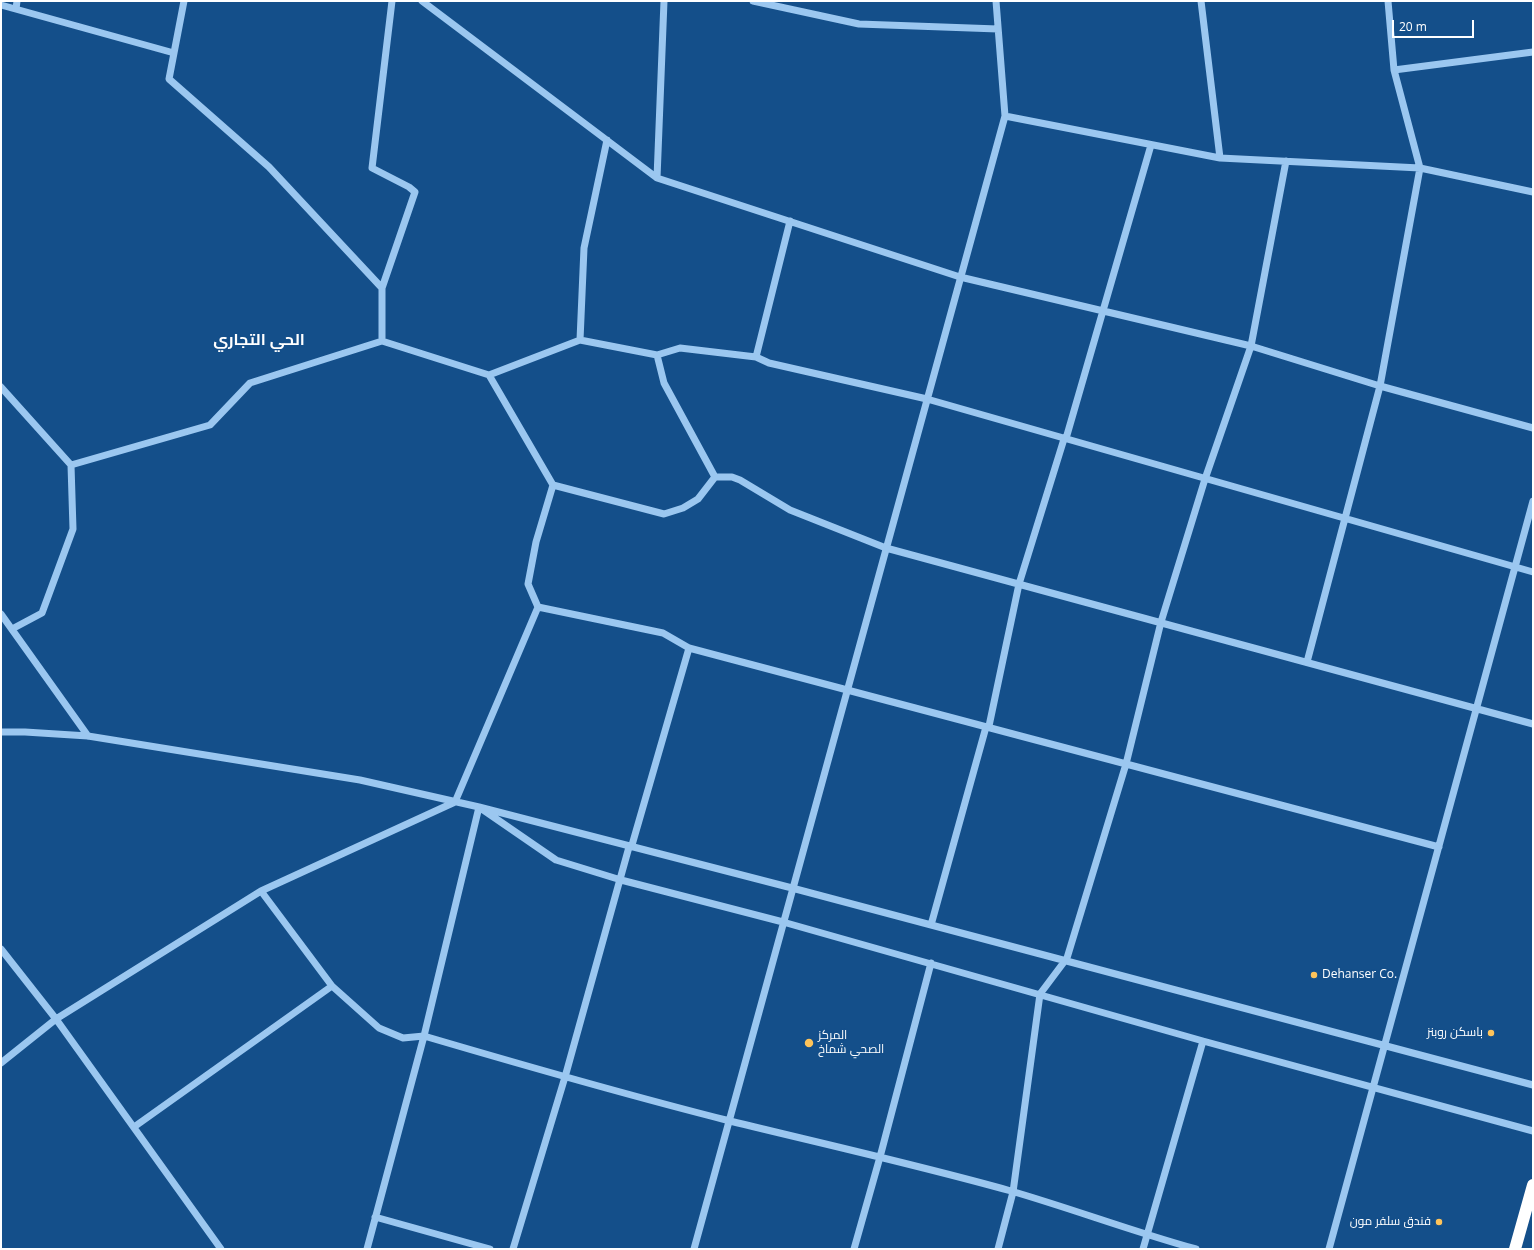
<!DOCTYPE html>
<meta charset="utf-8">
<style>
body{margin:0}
#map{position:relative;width:1534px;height:1250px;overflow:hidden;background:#144f8a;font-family:"Open Sans",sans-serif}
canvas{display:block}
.frame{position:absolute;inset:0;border:2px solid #fff;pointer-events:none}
.scale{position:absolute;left:1392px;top:20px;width:82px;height:18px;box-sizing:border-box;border:2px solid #fff;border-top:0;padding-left:5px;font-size:12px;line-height:14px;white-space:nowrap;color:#fff;-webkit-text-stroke:3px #144f8a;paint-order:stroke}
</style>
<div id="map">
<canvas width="1534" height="1250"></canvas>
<div class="frame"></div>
<div class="scale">20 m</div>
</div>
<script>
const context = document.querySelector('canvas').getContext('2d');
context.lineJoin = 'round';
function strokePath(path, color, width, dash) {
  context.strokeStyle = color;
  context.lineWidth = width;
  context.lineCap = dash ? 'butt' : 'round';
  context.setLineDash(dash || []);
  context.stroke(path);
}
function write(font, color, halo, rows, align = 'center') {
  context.font = font + ' "Open Sans",Cairo,sans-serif';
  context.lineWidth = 3;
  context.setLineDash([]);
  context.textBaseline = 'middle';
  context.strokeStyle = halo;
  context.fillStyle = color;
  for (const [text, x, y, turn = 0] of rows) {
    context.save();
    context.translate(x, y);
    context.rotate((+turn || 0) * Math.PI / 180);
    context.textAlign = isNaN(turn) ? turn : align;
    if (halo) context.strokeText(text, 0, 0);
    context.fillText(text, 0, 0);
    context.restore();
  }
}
const minor = new Path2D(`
 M184 1 169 79 269 167 382 288
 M392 1 372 168 409 187 415 192 382 288V341L489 375 553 485 664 514 683 508 698 499 715 477H732L740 480 790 510 886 548 1533 724
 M422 1 657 178 960 277 1251 346 1380 386 1533 428
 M753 1 859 24 998 29
 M996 1 1005 116
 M1201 1 1220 158
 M1 5 174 53
 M16 9 17 1
 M1394 70 1533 52
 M657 178 664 1
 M580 340 584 248 607 140
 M657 355 664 383 715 477
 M756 357 790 221
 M489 375 580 340 657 355 680 348 756 357 769 363 927 399 1533 572
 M1 387 71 465 210 425 250 383 382 341
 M538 607 663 633 689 648 1439 847
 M1 614 88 736
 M12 629 42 613 73 529 71 465
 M1307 662 1380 386 1420 168 1394 70 1388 1
 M1 732H25L88 736 360 780 479 807 424 1036 367 1249
 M261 891 332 986 379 1028 403 1038 424 1036C526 1066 627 1095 730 1121 824 1144 918 1165 1011 1191 1073 1209 1134 1232 1196 1249
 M931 925 986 727 989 726 1019 584 1064 439 1067 435 1151 145
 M1 949 56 1019 221 1249
 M1 1063 56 1019 261 891 455 802 538 607 528 584 536 542 553 485
 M1533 1085 792 888 479 807 556 860 621 880 783 922 1203 1041 1533 1131
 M134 1127 332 986
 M375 1217 490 1249
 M513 1249 565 1077 629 847 632 845 689 648
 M694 1249 1005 116 1220 158 1420 168 1533 192
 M854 1249 880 1157 931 963
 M998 1249 1013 1192 1040 994 1067 958 1126 764 1161 622 1205 479 1251 346 1286 161
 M1143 1249 1203 1041
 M1329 1249 1533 501`);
const highway = new Path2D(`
 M1515 1249 1533 1185`);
const markers = [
 [1314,975,4,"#ffc45a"],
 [1491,1033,4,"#ffc45a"],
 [809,1043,5,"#ffc45a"],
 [1439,1222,4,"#ffc45a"]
];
const poiNames = [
 ["Dehanser Co.",1322,975],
 ["باسكن روبنز",1483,1033,"right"],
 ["المركز",818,1036],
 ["الصحي شماخ",818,1050],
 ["فندق سلفر مون",1431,1222,"right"]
];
const districtNames = [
 ["الحي التجاري",259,340]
];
strokePath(minor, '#9bc7f0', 7);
strokePath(highway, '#fff', 12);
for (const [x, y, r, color] of markers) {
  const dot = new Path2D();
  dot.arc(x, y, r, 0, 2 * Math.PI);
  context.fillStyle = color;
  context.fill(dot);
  strokePath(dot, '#144f8a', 1.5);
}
write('12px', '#fff', '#144f8a', poiNames, 'left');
write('bold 16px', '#fff', '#144f8a', districtNames);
</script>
